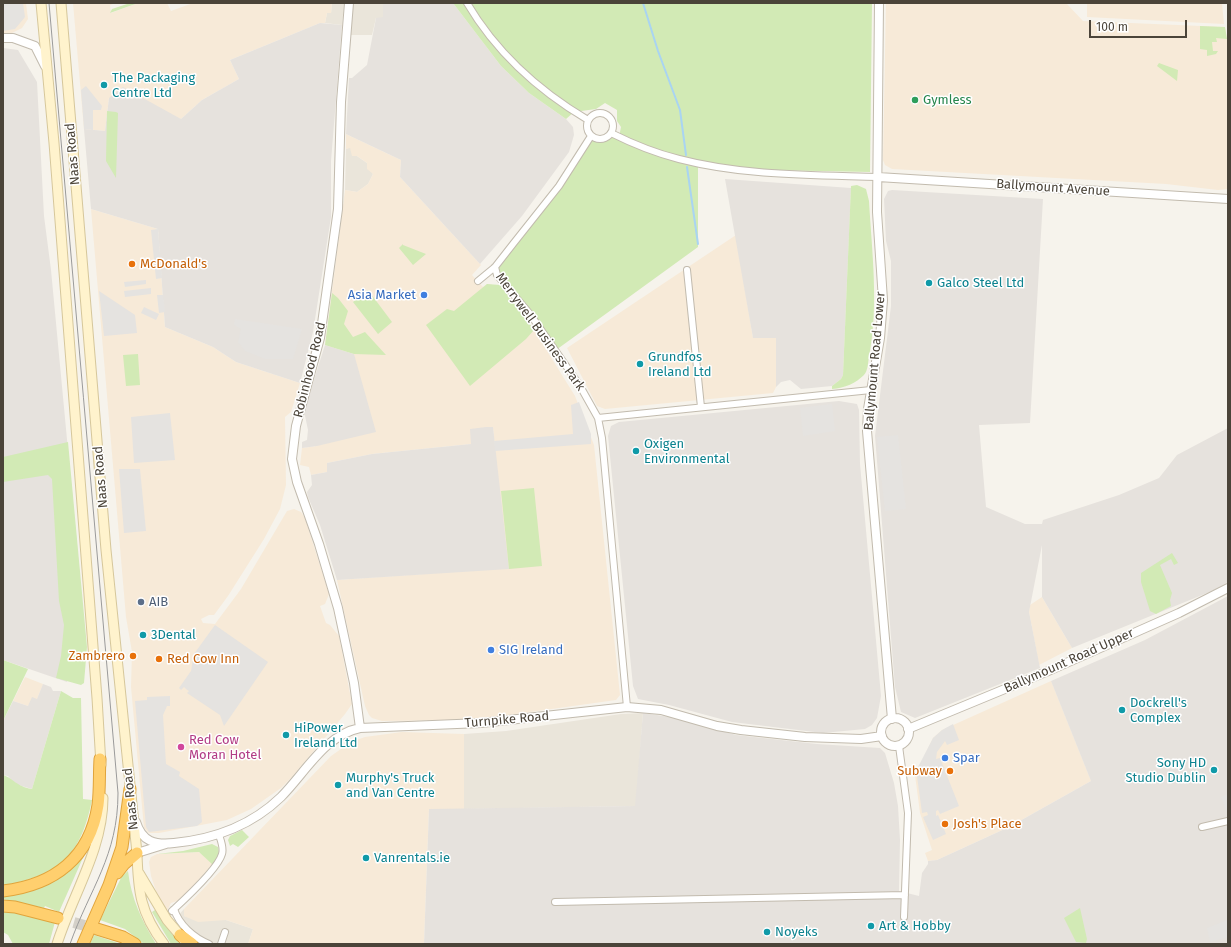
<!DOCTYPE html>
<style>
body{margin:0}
#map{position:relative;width:1231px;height:947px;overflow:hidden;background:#f6f3ec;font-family:"Fira Sans",sans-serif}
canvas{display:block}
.frame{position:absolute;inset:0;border:4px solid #4b4439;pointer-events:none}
.scale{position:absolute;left:1089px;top:20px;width:98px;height:18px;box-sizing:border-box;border:2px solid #4b4439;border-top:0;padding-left:5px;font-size:12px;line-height:14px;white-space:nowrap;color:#4b4439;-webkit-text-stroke:3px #fff;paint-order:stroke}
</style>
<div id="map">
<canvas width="1231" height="947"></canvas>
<div class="frame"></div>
<div class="scale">100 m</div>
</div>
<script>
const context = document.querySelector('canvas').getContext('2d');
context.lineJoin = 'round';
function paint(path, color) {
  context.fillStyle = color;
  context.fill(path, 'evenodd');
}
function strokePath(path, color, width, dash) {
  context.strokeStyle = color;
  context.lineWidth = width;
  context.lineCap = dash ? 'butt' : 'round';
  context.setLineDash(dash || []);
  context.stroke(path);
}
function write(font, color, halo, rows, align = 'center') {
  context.font = font + ' "Fira Sans",sans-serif';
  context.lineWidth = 3;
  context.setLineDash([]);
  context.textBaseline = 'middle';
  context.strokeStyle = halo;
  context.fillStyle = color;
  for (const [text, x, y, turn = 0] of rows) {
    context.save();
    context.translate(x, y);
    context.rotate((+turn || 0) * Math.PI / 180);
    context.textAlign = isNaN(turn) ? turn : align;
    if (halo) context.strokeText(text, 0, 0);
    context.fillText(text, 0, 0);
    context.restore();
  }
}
const residential = new Path2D(`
 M332 3H344L342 25 325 23 327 13H331Z
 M352 3H383V18H376L372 35H350Z
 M350 147 357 156 367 163 373 174 368 184 357 192 345 190 346 149Z
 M643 713 636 806 464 809V734L506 731 621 714Z
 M184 909V916L226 920 253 929 248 944H202L174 920Z`);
const commercial = new Path2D(`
 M3 3H26L28 19 22 28 12 33H3Z
 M73 3H116L110 5 111 13 138 3H167L171 11 193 3H332L331 13H327L325 23H320L230 60 239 79 202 100 181 119 109 98 105 131 84 129Z
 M886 3 1067 4 1083 21 1225 27 1228 44V189L1218 190 1166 184 892 169 885 165 883 160Z
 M1087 3H1222L1224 24 1087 17Z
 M346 134 401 160 400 177 481 265 472 275 483 287 487 284 499 286 534 330 575 396 594 445 620 695 616 700 473 720 382 721 372 718 369 715 365 706 337 580 423 574 495 451 493 427H486L471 444 372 454 327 463V472L311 475 309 467 300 465 302 448 317 446 354 354 325 345 345 190 357 192 368 184 373 174 367 169V163L357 156H352L350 148 346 149Z
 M91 209 158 229 165 327 213 347 236 362 300 383 291 412 285 417 286 485 280 509 264 539 228 596 214 615H209L201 619 203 623 215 624 241 589 287 511 294 509 301 512 305 518 329 594 325 604 320 606 326 623 330 625 339 636 352 704 345 714 291 778 281 788 251 809 227 820 159 833H149L144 828 131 687 132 652 126 617Z
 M736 235 753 338 776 337V387L773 393 605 409 597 406 567 348Z
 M1042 597 1072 648 1039 665 1029 612 1030 605Z
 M25 677 43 684 37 699 28 706 13 701Z
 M1051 681 1091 781 1009 827 937 860 928 861 925 853 932 850 920 813 915 775 933 738 942 730Z
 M402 732 464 734V809H429L424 944H248L253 929 226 920 198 922 184 916V909L331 756 351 742 365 737Z
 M199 852 213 864 180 900 171 903 167 911 156 891 151 876 149 862 151 857 157 854Z`);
const industrial = new Path2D(`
 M383 3H453L501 66 529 93 566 119 573 127 574 135 569 152 522 216 480 264 400 177 401 160 346 134 349 78H352L367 65 376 18 383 17Z
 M320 23 342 25 331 161V217L313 332 300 383 236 362 213 347 165 327 158 229 91 209 84 129 105 131 109 98 123 87 181 119 202 100 239 79 230 60Z
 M3 48 18 50 37 82 44 216 51 270 80 577 67 682 3 660Z
 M725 179 851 188 843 375 841 379 832 386 801 389 790 380 781 382 776 387V338H753Z
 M892 190 1043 199 1030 423 979 425 986 507 1025 524H1042L1043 520 1119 495 1159 478 1177 455 1228 428V582L1212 591 1072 648 1042 597V545L1029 612 1040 668 915 718 901 712 895 687 875 436 891 306V261L886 241 884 199 888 191Z
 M325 345 354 354 376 432 317 446 302 448V442L307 440 308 430 304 411Z
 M839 401 857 404 859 410 860 464 881 696 877 718 872 725 865 729 823 733 732 722 669 705 638 699 633 686 608 436 611 426 619 422Z
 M486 427H493L509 569 337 580 320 525 308 497 307 492 312 485 311 475 327 472V463L372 454 471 444 470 429Z
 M1228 596V944H424L429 809 635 806 643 713 677 718 736 735 817 744 880 748 885 753 894 783 898 806 900 840 899 891 919 896 922 873 928 864V861L937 860 1009 827 1091 781 1051 681 1145 640Z
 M43 684 51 687 53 691H61L32 789 15 784 8 776 3 775V721L13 701 28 706 32 697 37 699Z`);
const green = new Path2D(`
 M130 3H138L110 13 112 9Z
 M453 3H872L870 172 765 170 698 163V247L556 350 494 271 559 186 591 136 600 139 609 135 619 137 621 127 617 121V110L605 103 596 109 574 112 566 119 529 93 501 66Z
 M1200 26 1225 27 1227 39 1216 38 1217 42H1212L1213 51H1218L1216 54 1207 56V50L1200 49Z
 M1159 63 1178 70 1177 81 1157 66Z
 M107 111 116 112 118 113 116 178 106 161Z
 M857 185 866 189 869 201C872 253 879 305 869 357 868 362 868 371 864 375 856 383 845 388 832 389V386L841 379 843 375 851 186Z
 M403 244V245L426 254 413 265 399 248Z
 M487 284 500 285 534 330 526 339 470 386 426 325 447 309 454 311Z
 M368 290 392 322 378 334 353 302Z
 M332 293 338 298 348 311 344 324 353 337 365 332 386 355 354 354 325 345Z
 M138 354 140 385 126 386 123 355Z
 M68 442 87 647 84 683 81 685 56 678 61 656 64 625 59 601 52 479 48 475 3 482V457Z
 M534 488 542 566 509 569 501 491Z
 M1172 553 1178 563 1174 565 1171 559 1160 565 1172 593 1170 600 1171 606 1156 614 1150 611 1141 582V573Z
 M3 660 28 669 3 721Z
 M61 691 73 698H81L83 799 92 800C80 858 59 874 3 886V775C15 779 15 786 32 789Z
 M242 830 249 837 238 847 233 844 230 846 228 840 230 836Z
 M93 835 59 912 45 906 44 908 3 899V895L51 882Z
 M212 844 218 847C220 855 218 859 213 865L199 852 157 854 183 851Z
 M128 871C131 898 142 921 156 944H144L125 929 100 920 122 876Z
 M1080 908 1087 939 1086 943 1076 942 1064 918Z
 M3 909 55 922 49 944H13L8 935 3 932Z
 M155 910 181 944H171L152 912Z
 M94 935 121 944H90Z`);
const parking = new Path2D(`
 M3 3H23L25 17 15 29 3 31Z
 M86 86 102 106 101 110H93V130L84 129 81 90Z
 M158 229 162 278 156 279 151 230Z
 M146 280V284L125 287 124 282Z
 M151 288V294L125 297 124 291Z
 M99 291 135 315 137 333 104 336Z
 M163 295 165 312 159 313 157 295Z
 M144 307 159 314 156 320 141 313Z
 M235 319 302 329 293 359H265L245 351 238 342 241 329 234 325Z
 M579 402 591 434V444L495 451 494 441 573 434 571 405Z
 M832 404 835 431 803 436 800 408Z
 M170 413 175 460 134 463 131 417Z
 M898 435 906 509 885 511 877 437Z
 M119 469H140L146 531 124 533Z
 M215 625 268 662 224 726 220 715 187 693 189 691 186 689 184 687 181 690 179 688 191 671 194 654Z
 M170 696V706H167L163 715 166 764 180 772 179 776 199 789 202 822 197 826 149 832 146 827 135 701 147 700V697Z
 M953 724 959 740 947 745 945 741 937 752 936 759 940 758 959 806 940 814 938 810 936 811V816L938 815 946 834 933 840 923 817 928 815 927 812 922 813 917 776 922 775 923 772 917 769 933 738 942 730Z
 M1228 794V815L1221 797Z
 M1227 920 1228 937 1210 942 1207 928Z`);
const stream = new Path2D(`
 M643 3 658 51 680 110 686 155
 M687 167 698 244`);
const motorwayTunnel = new Path2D(`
 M58 918 97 929`);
const minor = new Path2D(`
 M467 3C496 52 539 91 588 120
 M587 126a13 13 0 1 1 26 0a13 13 0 1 1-26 0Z
 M611 133C633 144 655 153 679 159 744 176 812 175 878 177
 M495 267 497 275 530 314 580 386 598 418 602 438 627 707
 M687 270 701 407
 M478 281 495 267 513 244 559 186 591 136
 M598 418 871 390
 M899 746 908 813 904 917
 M1202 827 1228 821
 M555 902 905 895
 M174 909C179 925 194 938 209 944
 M172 911C185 899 218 869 222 854 224 848 221 841 219 835
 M221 944 225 932`);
const tertiary = new Path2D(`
 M349 3 341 102 338 209 320 338 296 426 292 459 297 482 319 544 338 608 354 683 360 728
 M879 3 877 212 883 300 880 338 868 409 867 431 892 719
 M3 38H13L35 46 45 66
 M878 177 1228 199
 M881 732a14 14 0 1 1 28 0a14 14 0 1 1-28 0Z
 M908 729 1046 672 1179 613 1228 588
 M136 822C142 842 155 845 174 843 215 839 251 826 281 797 305 773 325 735 360 728L481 723 627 707 661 710 717 726 741 730 805 737 861 739 882 736
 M137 853 166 844`);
const secondary = new Path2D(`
 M41 3 54 143 97 698 101 765
 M61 3 106 550 137 853C138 890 140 913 164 944
 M139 873 167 920 184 940
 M57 944C72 896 103 849 103 798`);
const motorway = new Path2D(`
 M117 873 124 864 137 853
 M3 891C54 885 90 858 98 805 100 790 99 774 100 759
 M3 906 15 907 58 918
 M97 929 123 937 135 944
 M180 935 192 944
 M83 944 109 885 122 847 130 789`);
const tram = new Path2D(`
 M49 3 118 793C118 856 90 888 70 944`);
const markers = [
 [104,85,4,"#0f9aa8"],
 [915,100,4,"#2e9e5b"],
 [132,264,4,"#e8710a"],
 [929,283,4,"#0f9aa8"],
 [424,295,4,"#3f7fe0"],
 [640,364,4,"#0f9aa8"],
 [636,451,4,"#0f9aa8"],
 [141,602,4,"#5c6f8a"],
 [143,635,4,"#0f9aa8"],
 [491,650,4,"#3f7fe0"],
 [133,656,4,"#e8710a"],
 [159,659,4,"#e8710a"],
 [1122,710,4,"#0f9aa8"],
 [286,735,4,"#0f9aa8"],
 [181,747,4,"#d1479c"],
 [945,758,4,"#3f7fe0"],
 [1214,770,4,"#0f9aa8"],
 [950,771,4,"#e8710a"],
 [338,785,4,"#0f9aa8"],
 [945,824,4,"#e8710a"],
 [366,858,4,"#0f9aa8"],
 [871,926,4,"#0f9aa8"],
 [767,932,4,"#0f9aa8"]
];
const cultureNames = [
 ["The Packaging",112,78],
 ["Centre Ltd",112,93],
 ["Galco Steel Ltd",937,283],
 ["Grundfos",648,357],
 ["Ireland Ltd",648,372],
 ["Oxigen",644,444],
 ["Environmental",644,459],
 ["3Dental",151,635],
 ["Dockrell's",1130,703],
 ["Complex",1130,718],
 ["HiPower",294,728],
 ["Ireland Ltd",294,743],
 ["Sony HD",1206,763,"right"],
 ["Studio Dublin",1206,778,"right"],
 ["Murphy's Truck",346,778],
 ["and Van Centre",346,793],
 ["Vanrentals.ie",374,858],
 ["Art & Hobby",879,926],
 ["Noyeks",775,932]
];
const leisureNames = [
 ["Gymless",923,100]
];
const streetNames = [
 ["Naas Road",73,154,-95],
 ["Ballymount Avenue",1053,188,4],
 ["Merrywell Business Park",540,332,54],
 ["Ballymount Road Lower",875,361,-85],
 ["Robinhood Road",310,370,-76],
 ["Naas Road",101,477,-95],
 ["Ballymount Road Upper",1069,661,-24],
 ["Turnpike Road",507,720,-5],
 ["Naas Road",131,799,-96]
];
const foodNames = [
 ["McDonald's",140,264],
 ["Zambrero",125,656,"right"],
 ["Red Cow Inn",167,659],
 ["Subway",942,771,"right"],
 ["Josh's Place",953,824]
];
const shopNames = [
 ["Asia Market",416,295,"right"],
 ["SIG Ireland",499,650],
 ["Spar",953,758]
];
const serviceNames = [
 ["AIB",149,602]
];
const hotelNames = [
 ["Red Cow",189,740],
 ["Moran Hotel",189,755]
];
paint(residential, '#eae5da');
paint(commercial, '#f7ead8');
paint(industrial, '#e6e2dd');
paint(green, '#d2eab5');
paint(parking, '#e5e3e0');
strokePath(stream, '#a9d4f2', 2);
strokePath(motorwayTunnel, '#d4d0c8', 11, [11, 5.5]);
strokePath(minor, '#c2bbae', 8);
strokePath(tertiary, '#c2bbae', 10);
strokePath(secondary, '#d6c79b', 11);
strokePath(motorway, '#e0a43c', 13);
strokePath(minor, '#fff', 6);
strokePath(tertiary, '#fff', 8);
strokePath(secondary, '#fff3cd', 9);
strokePath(motorway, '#ffcf6e', 11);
strokePath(tram, '#9a9a9a', 1);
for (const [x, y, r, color] of markers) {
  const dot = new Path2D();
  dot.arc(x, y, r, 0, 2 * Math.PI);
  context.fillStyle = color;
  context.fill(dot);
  strokePath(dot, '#fff', 1.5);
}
write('13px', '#0d838f', '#fff', cultureNames, 'left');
write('13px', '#27864d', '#fff', leisureNames, 'left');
write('13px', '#4b4439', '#fff', streetNames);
write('13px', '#c56008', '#fff', foodNames, 'left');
write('13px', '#366cbe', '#fff', shopNames, 'left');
write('13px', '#4e5e75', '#fff', serviceNames, 'left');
write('13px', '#b23c85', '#fff', hotelNames, 'left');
</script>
